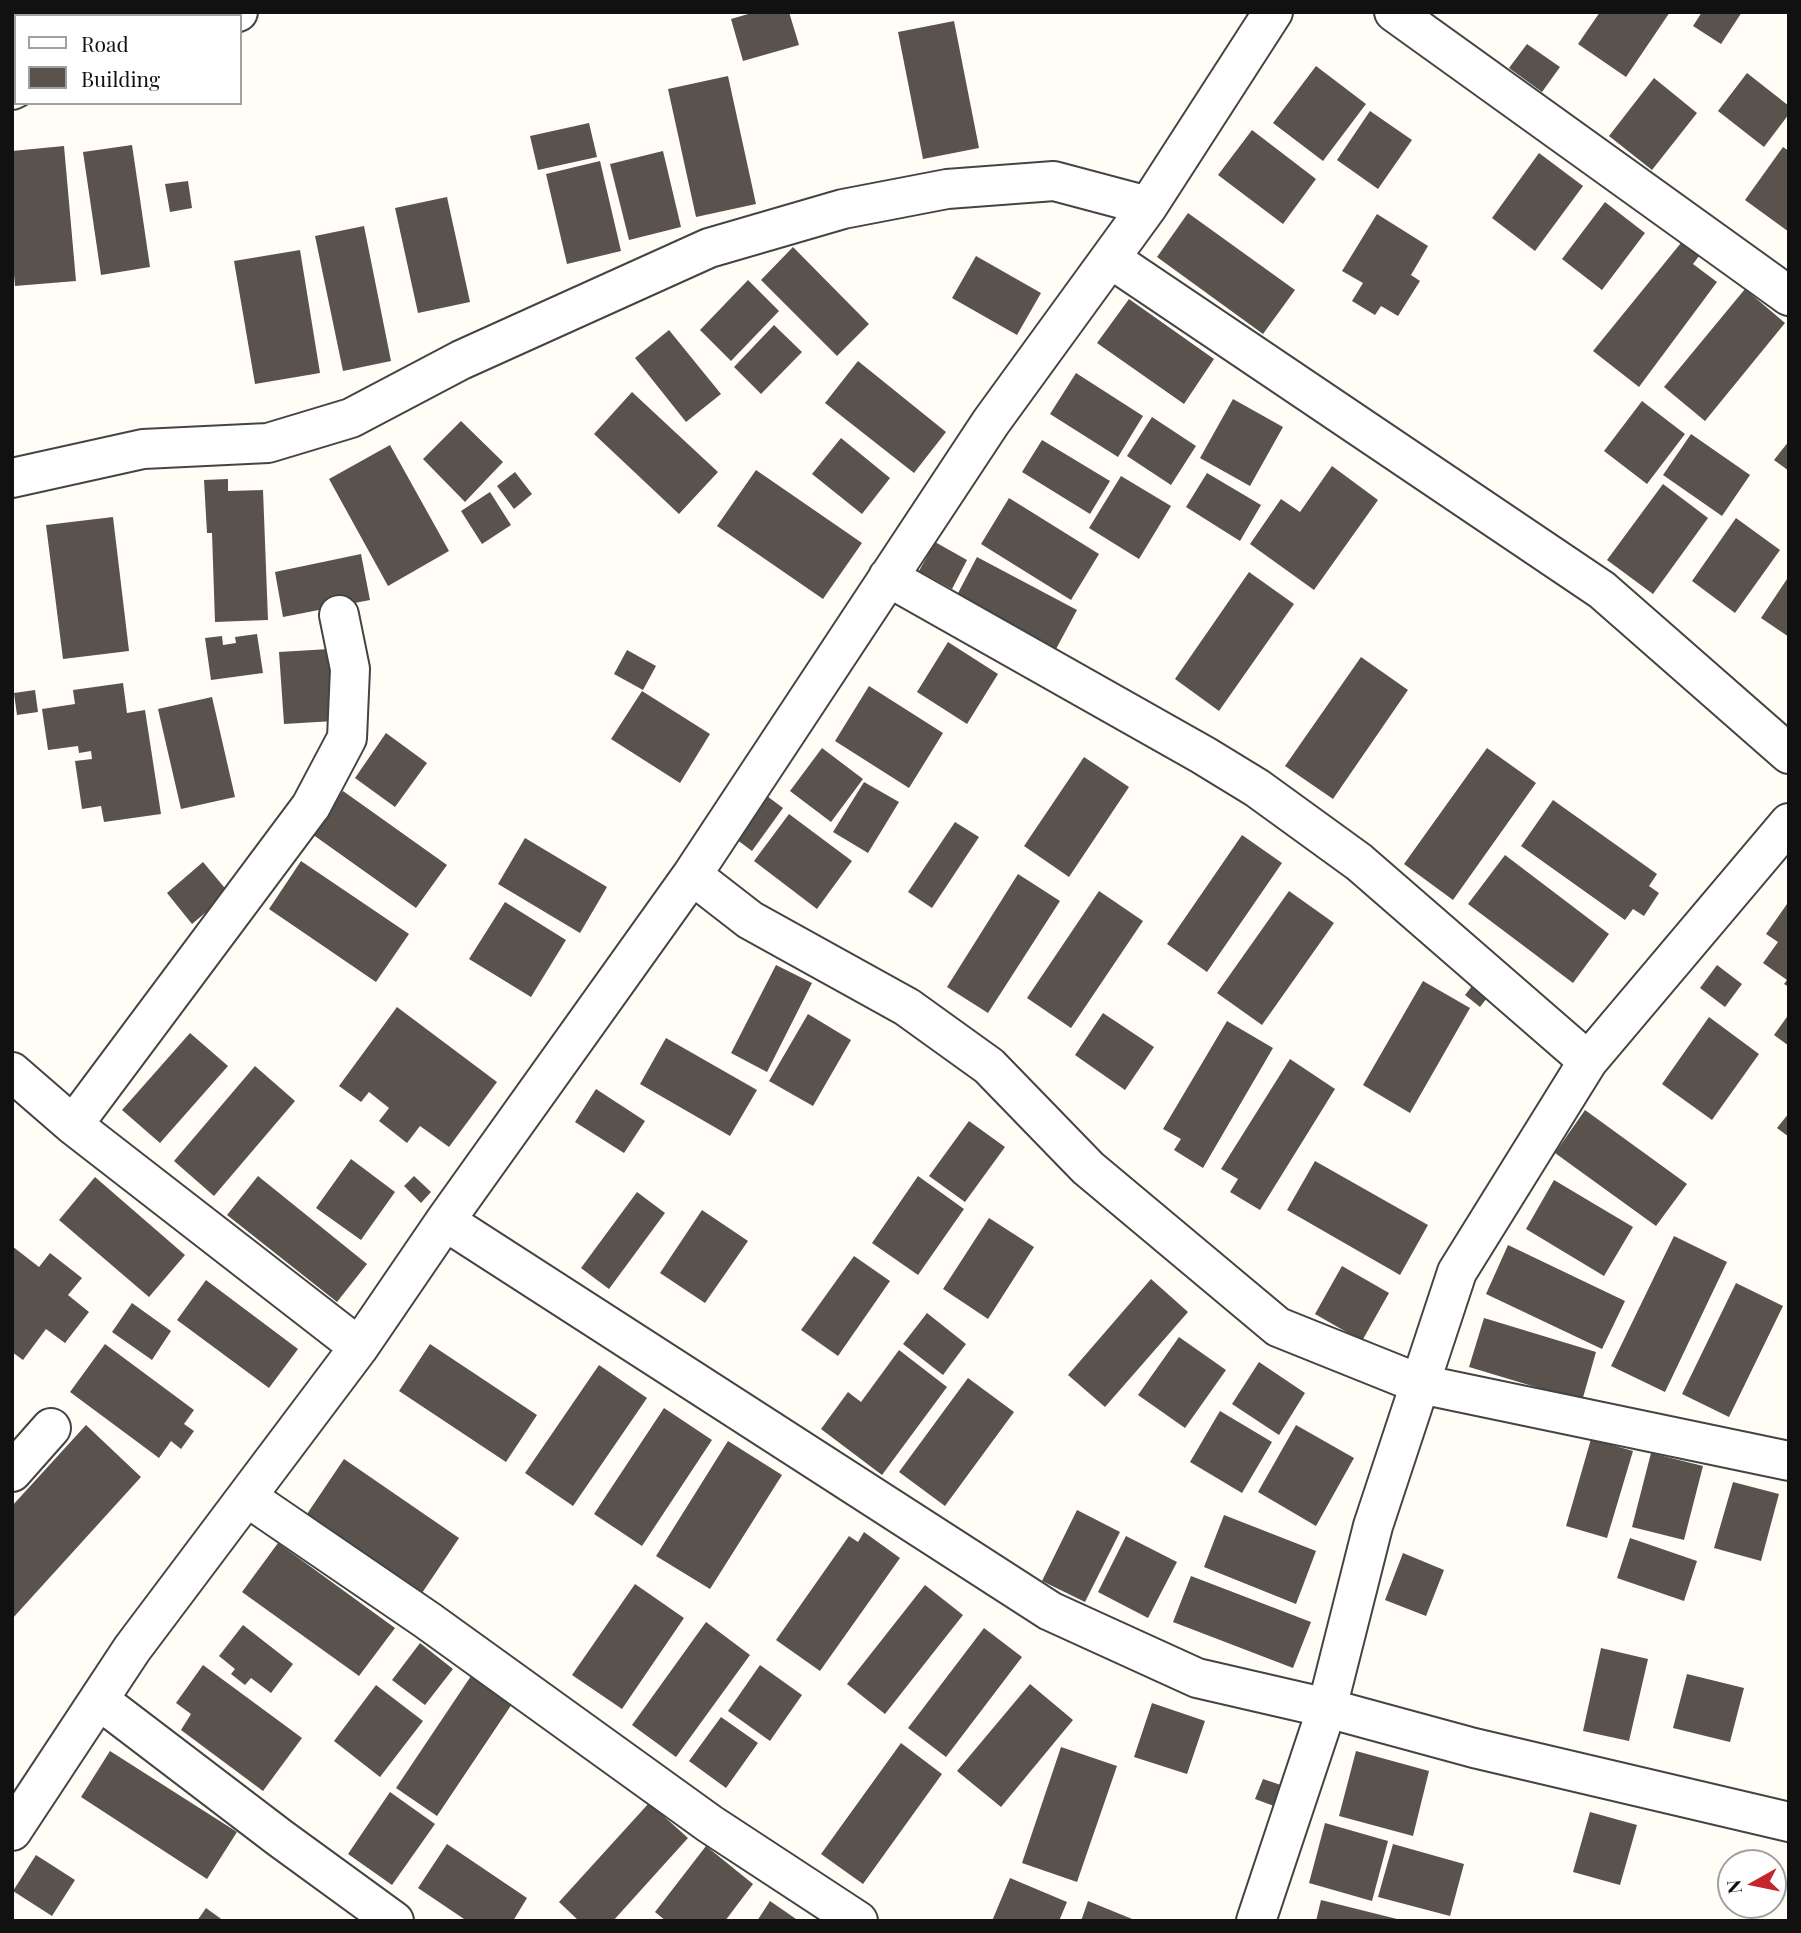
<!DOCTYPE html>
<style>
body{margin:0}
#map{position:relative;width:1801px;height:1933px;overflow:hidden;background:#fffdf5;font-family:"Playfair Display",serif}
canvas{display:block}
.frame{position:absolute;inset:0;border:14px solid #111;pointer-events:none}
.legend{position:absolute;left:14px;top:14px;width:228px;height:91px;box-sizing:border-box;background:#fff;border:2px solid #a0a0a0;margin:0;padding:9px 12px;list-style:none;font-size:21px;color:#111}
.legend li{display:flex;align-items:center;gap:14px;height:35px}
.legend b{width:35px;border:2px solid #a0a0a0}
.north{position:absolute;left:1717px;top:1849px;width:70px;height:70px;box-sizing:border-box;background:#fff;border:2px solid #a0a0a0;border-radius:50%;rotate:261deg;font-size:19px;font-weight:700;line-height:28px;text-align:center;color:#111}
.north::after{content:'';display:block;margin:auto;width:24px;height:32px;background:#c4262e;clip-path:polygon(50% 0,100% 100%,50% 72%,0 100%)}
</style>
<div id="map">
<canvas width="1801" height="1933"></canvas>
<div class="frame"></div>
<ul class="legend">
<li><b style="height:9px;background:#fff"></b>Road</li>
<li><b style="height:19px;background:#5a524d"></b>Building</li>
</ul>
<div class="north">N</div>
</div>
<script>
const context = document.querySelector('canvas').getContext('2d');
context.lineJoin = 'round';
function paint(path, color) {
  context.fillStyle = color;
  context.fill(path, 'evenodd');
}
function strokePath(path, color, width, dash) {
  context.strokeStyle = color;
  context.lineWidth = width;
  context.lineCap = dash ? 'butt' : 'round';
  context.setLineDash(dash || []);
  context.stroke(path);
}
const building = new Path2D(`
 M38 12H106V16H39Z
 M755 12H789L799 45 743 61 731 19Z
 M1600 12H1670L1626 77 1578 44Z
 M1702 12H1742L1721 44 1693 26Z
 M954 21 979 148 923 159 898 32Z
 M1527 44 1560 67 1542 92 1509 68Z
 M1316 66 1366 104 1323 161 1273 123Z
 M1747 73 1789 106V114L1764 147 1718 111Z
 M728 76 756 204 696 217 668 89Z
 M1654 78 1697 113 1652 170 1609 136Z
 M1370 111 1412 140 1378 189 1337 160Z
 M589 123 597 157 538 170 530 136Z
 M1252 130 1316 179 1283 224 1218 175Z
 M132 145 150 267 101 275 83 152Z
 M64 146 76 281 15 286 12 251V151Z
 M1783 147 1789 151V232L1745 200Z
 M663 151 681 227 629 240 610 164Z
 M1539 153 1583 186 1535 251 1492 218Z
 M600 161 621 251 567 264 546 174Z
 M188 181 192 208 170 212 165 184Z
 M447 197 470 302 418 313 395 208Z
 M1605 202 1645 233 1602 290 1562 259Z
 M1188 213 1295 290 1263 334 1157 257Z
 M1377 214 1428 246 1411 275 1420 281 1398 316 1381 306 1375 315 1352 301 1363 283 1342 271Z
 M364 226 391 361 343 371 315 236Z
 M1685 238 1702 252 1693 264 1717 282 1639 387 1593 351Z
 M793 247 869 324 837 356 761 280Z
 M300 250 320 373 255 384 234 261Z
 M976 256 1041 293 1017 335 952 298Z
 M748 280 779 311 731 361 700 330Z
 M1745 289 1785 323 1705 421 1664 387Z
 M1129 299 1214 359 1184 404 1097 343Z
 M774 325 802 352 761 394 734 367Z
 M669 330 721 394 686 422 635 358Z
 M858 361 946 432 914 473 825 403Z
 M1076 373 1143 416 1118 457 1050 414Z
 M632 392 718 472 679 514 594 434Z
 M1233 399 1283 427 1250 486 1200 458Z
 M1642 401 1685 434 1647 484 1604 451Z
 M1152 417 1196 446 1171 485 1127 456Z
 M461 421 503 462 465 502 423 459Z
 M1691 434 1750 475 1722 516 1663 475Z
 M841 438 890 478 862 514 812 474Z
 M1042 440 1110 481 1090 514 1022 472Z
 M1789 441V471L1774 460Z
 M390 445 449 551 388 586 329 479Z
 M1332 466 1378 500 1314 590 1250 544 1281 499 1300 512Z
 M756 470 862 543 823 599 717 526Z
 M515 472 532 494 514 509 497 486Z
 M1207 473 1261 505 1240 541 1186 507Z
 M1121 476 1171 506 1139 559 1089 528Z
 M228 479V491L263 490 268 620 215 622 212 533H207L204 480Z
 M1663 484 1708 518 1653 594 1607 560Z
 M490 492 511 525 482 544 461 511Z
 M1009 498 1099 554 1071 600 981 544Z
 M113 517 129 651 63 659 46 525Z
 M1736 518 1780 550 1735 613 1692 581Z
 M935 542 967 560 952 589 919 571Z
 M361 554 370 600 283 617 275 572Z
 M977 557 1077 610 1056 649 957 595Z
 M1249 572 1294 604 1219 711 1175 679Z
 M1789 576V637L1761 618Z
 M257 634 263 673 211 680 205 638 222 636 223 645 236 643 235 637Z
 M948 642 998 674 967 724 917 692Z
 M329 649 334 721 284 724 279 652Z
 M627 650 656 666 643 690 614 674Z
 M1361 657 1408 690 1333 799 1285 766Z
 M123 683 127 713 145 710 161 814 104 822 101 806 82 809 75 761 92 759 91 751 79 753 78 746 48 750 42 709 75 704 73 690Z
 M869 686 943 733 909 788 835 741Z
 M35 690 38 712 17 715 14 693Z
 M642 691 710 734 680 783 611 739Z
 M212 697 235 797 181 809 158 709Z
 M386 733 427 763 395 807 355 778Z
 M822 748 863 779 831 822 790 791Z
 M1487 748 1536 783 1453 900 1404 864Z
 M1084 757 1129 787 1069 877 1024 846Z
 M864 782 899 802 868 853 833 832Z
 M343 791 447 865 416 908 312 834Z
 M763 793 783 808 752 851 732 836Z
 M1553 800 1657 874 1649 886 1659 893 1644 916 1633 909 1625 920 1521 846Z
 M789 814 852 861 817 909 754 861Z
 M955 822 979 837 932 908 908 892Z
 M1242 835 1282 863 1207 972 1167 944Z
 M525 838 607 887 580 933 498 884Z
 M1505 855 1609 934 1573 983 1468 904Z
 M301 861 409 934 376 982 269 909Z
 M203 862 229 893 192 924 167 893Z
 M1018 874 1060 901 988 1013 947 987Z
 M1099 891 1143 921 1071 1028 1027 998Z
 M1289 891 1334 923 1262 1025 1217 993Z
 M505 902 566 940 531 997 469 959Z
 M1787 904 1789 906V987L1784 984 1787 980 1763 963 1778 942 1766 934Z
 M776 965 812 983 767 1072 731 1053Z
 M1717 965 1742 984 1725 1007 1700 988Z
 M1479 977 1494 989 1480 1007 1465 995Z
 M1423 981 1470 1008 1410 1113 1363 1085Z
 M397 1007 497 1082 449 1147 420 1126 407 1143 379 1121 389 1108 369 1092 361 1102 339 1086Z
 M1103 1013 1154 1047 1125 1090 1075 1055Z
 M808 1014 851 1040 813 1106 769 1081Z
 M1789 1014V1046L1774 1035Z
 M1709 1017 1759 1054 1712 1120 1662 1084Z
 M1227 1021 1273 1048 1203 1168 1174 1150 1181 1139 1163 1129Z
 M190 1033 228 1066 160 1143 122 1110Z
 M666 1038 757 1090 730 1136 640 1084Z
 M1290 1059 1335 1089 1260 1210 1230 1192 1238 1179 1221 1169Z
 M255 1066 295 1101 214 1196 174 1161Z
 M596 1089 645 1121 624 1153 575 1122Z
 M1585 1110 1687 1184 1656 1226 1555 1153Z
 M1789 1113V1137L1777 1128Z
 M969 1121 1005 1147 965 1202 929 1176Z
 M351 1159 395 1192 361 1240 316 1208Z
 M1315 1161 1428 1225 1400 1275 1287 1210Z
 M258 1176 367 1264 337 1302 227 1215Z
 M414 1176 431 1192 421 1203 404 1186Z
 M918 1176 964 1209 918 1275 872 1243Z
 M95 1177 185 1255 149 1297 59 1220Z
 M1554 1180 1633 1227 1604 1276 1526 1229Z
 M637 1192 665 1213 609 1289 581 1268Z
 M702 1210 748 1241 705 1303 660 1273Z
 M989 1218 1034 1247 988 1319 943 1289Z
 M1674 1236 1727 1262 1665 1392 1611 1366Z
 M1508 1245 1625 1301 1602 1349 1486 1294Z
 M12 1246 39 1267 50 1253 82 1278 68 1295 89 1312 65 1343 46 1329 23 1360 12 1352Z
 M854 1256 890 1281 838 1356 801 1330Z
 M1342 1266 1389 1293 1362 1341 1315 1314Z
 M1151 1279 1188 1312 1105 1407 1068 1375Z
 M206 1280 298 1349 269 1388 177 1320Z
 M1736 1283 1783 1306 1729 1417 1682 1394Z
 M132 1303 171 1331 152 1360 112 1332Z
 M927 1313 966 1344 943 1375 903 1344Z
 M1484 1318 1596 1352 1582 1401 1469 1367Z
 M1179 1337 1226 1370 1185 1428 1138 1395Z
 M105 1344 194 1410 184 1424 194 1431 181 1449 171 1441 159 1458 70 1392Z
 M430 1344 537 1415 506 1462 399 1391Z
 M899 1350 947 1387 882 1475 821 1429 848 1392 861 1402Z
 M1259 1362 1305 1393 1279 1435 1232 1404Z
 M599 1365 647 1398 573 1506 525 1473Z
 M968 1378 1014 1412 945 1506 899 1472Z
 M664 1408 712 1440 642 1546 594 1514Z
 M1220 1411 1272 1442 1242 1493 1190 1462Z
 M86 1425 141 1477 12 1619V1506Z
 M1296 1425 1354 1458 1316 1526 1258 1492Z
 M1591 1439 1633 1451 1607 1538 1566 1526Z
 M728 1441 782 1475 710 1589 656 1556Z
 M1651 1453 1703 1466 1684 1540 1632 1527Z
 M344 1459 459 1538 422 1593 307 1514Z
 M1733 1482 1779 1494 1761 1561 1714 1548Z
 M1077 1510 1120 1532 1085 1602 1042 1581Z
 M1224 1515 1316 1551 1296 1604 1204 1567Z
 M864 1532 900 1558 820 1671 776 1640 849 1536 858 1542Z
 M1126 1536 1177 1562 1148 1618 1098 1592Z
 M1630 1538 1697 1561 1684 1601 1617 1578Z
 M278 1543 395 1628 359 1676 242 1592Z
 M1403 1553 1444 1570 1426 1616 1385 1600Z
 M1191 1576 1311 1622 1293 1668 1173 1622Z
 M635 1584 684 1618 622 1709 572 1675Z
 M925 1585 963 1615 885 1714 847 1684Z
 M706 1622 750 1655 676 1757 632 1725Z
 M243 1625 293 1664 271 1693 251 1678 245 1685 231 1674 235 1669 219 1656Z
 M984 1628 1022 1657 946 1757 908 1728Z
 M420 1643 453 1669 425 1705 392 1680Z
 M1601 1648 1648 1659 1629 1741 1583 1731Z
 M203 1665 302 1738 263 1791 181 1730 191 1714 176 1703Z
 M760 1665 802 1695 770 1741 728 1711Z
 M1687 1674 1744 1688 1730 1742 1673 1728Z
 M471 1676 512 1704 437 1816 396 1788Z
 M1030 1684 1073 1720 1001 1807 957 1771Z
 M376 1685 423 1721 380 1777 334 1741Z
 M1152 1703 1205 1721 1187 1774 1134 1757Z
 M721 1717 758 1743 726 1788 689 1761Z
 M901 1743 942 1774 863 1884 821 1854Z
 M1061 1747 1117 1766 1077 1882 1022 1863Z
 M110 1751 237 1832 207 1879 81 1797Z
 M1356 1751 1429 1771 1413 1836 1339 1816Z
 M1263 1779 1281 1785 1274 1806 1255 1799Z
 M390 1792 435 1824 392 1885 348 1854Z
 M649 1803 688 1838 613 1921H579L559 1902Z
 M1590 1812 1637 1825 1620 1885 1573 1872Z
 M1325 1823 1388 1841 1372 1901 1309 1883Z
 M447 1844 527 1898 513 1921H467L418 1888Z
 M1393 1844 1464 1864 1450 1916 1378 1897Z
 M706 1846 753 1884 725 1921H666L655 1912Z
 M36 1855 75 1880 52 1916 13 1891Z
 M1010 1878 1067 1902 1059 1921H992Z
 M1321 1900 1401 1920V1921H1316Z
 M770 1901 799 1921H757Z
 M1088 1901 1137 1921H1081Z
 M206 1908 224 1921H197Z`);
const minor = new Path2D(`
 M175 12 176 16
 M1394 12 1789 296
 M227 16 238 12
 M12 90 16 88
 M1111 259 1602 590 1789 754
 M12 478 143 449 268 443 351 418 461 360 709 248 843 209 947 189 1054 181 1148 206
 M888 577 1203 755 1257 788 1359 862 1588 1061
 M692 875 750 920 907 1007 989 1066 1088 1168 1278 1327 1420 1384 1789 1461
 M12 1072 73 1125 359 1347
 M73 1125 311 806 347 738 350 669 339 615
 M445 1221 1050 1611 1197 1678 1327 1708 1474 1748 1789 1822
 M12 1472 51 1428
 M247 1497 427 1620 710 1824 858 1921
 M99 1700 280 1838 394 1921
 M12 1831 132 1649 359 1347 445 1221 692 875 991 422 1148 206 1273 12
 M1256 1921 1327 1708 1373 1526 1457 1272 1588 1061 1789 823`);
paint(building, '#5a524d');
strokePath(minor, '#444', 42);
strokePath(minor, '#fff', 38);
</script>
